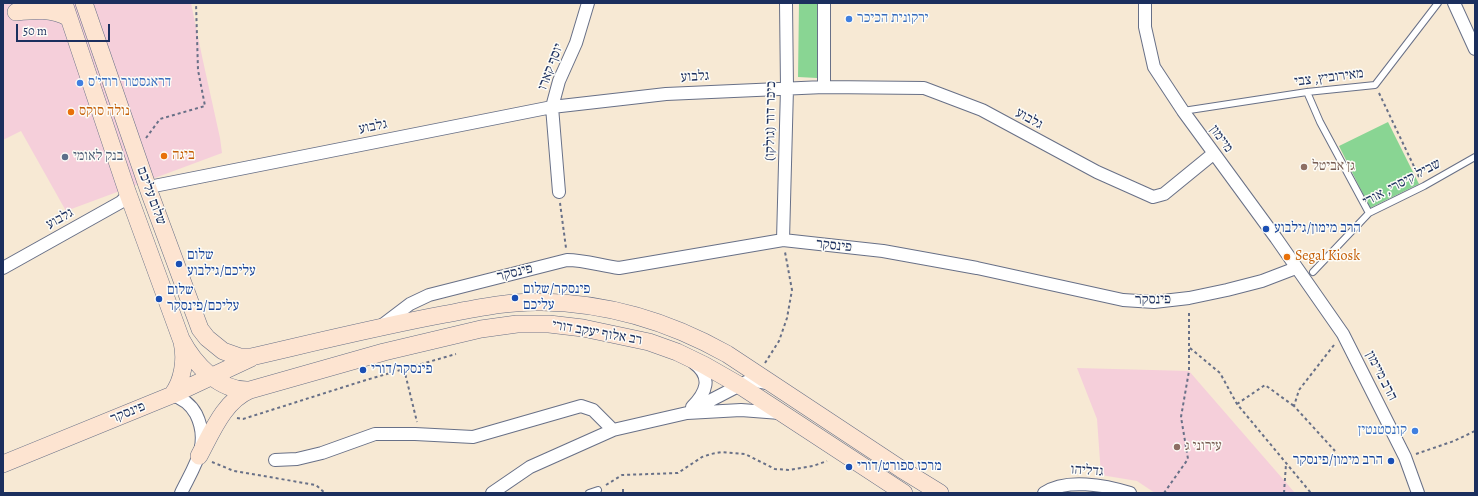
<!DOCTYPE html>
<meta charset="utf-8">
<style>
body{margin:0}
#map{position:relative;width:1478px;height:496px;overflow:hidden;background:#f7e9d4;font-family:Alegreya,serif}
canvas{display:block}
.frame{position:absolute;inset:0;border:4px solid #1b2f5e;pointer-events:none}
.scale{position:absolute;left:16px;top:24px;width:94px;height:18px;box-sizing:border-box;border:2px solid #1b2f5e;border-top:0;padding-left:5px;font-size:12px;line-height:14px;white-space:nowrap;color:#1b2f5e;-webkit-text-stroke:3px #fdfcf7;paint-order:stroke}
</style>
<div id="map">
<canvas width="1478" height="496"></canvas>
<div class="frame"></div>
<div class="scale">50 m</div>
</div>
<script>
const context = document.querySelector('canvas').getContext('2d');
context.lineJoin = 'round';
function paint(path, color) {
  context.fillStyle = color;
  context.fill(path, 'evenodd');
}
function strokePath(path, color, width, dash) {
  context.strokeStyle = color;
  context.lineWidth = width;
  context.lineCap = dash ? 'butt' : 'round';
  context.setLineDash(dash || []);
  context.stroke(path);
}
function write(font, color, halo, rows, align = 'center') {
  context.font = font + ' Alegreya,"Frank Ruhl Libre",serif';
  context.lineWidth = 3;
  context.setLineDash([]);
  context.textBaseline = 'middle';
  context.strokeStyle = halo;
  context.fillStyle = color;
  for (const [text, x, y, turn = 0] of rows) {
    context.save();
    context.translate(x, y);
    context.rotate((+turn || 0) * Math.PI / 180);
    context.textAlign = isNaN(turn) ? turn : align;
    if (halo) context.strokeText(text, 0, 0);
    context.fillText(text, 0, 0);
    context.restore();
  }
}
const built = new Path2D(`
 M3 3H191L203 61 220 138 222 153 66 211 21 131 3 140Z
 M1077 368 1189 371 1295 493H1155L1137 481 1101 475 1097 419Z`);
const green = new Path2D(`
 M799 3H818L817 78 798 77Z
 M1388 122 1419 184 1370 208 1339 146Z`);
const path = new Path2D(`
 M1379 93 1420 179
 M146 138 160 119 205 106 198 70 196 3
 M560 203 566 248
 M1334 345 1299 390 1294 406 1335 451
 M1190 348 1220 373 1237 404 1311 493
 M765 363 779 341 787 318 792 290 785 252
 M404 369 417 422
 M1237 404 1265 385 1294 406
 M237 418 243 419 366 380 456 354
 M1416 454 1454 441 1475 431
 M212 462 234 471 316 485 325 493
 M606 485 622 475 678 473 702 457 711 454 722 452 745 454 775 469 789 470 813 466 827 461
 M623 489V493
 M1164 493 1188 459 1181 417 1189 371V311
 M1284 493 1286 464`);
const lane = new Path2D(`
 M1307 92 1320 122 1369 213
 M1183 111 1307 92 1375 85 1438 3
 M1313 272 1369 213 1424 186 1475 157
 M589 493 598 490`);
const street = new Path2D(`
 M1145 3V27L1154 67 1183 111 1276 238 1343 334 1405 457 1418 493
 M1454 3 1475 49
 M824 87V3
 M146 184 154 186 552 107 666 94 824 87 924 88 982 110 1097 172 1153 197 1164 194 1213 154
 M559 192 552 107 559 81 576 43 588 3
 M783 240 787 88 786 3
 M3 268 121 202 125 198 127 191
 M381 326 410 304 429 295 567 260C585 260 602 266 619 268L783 240 883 251 977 268 1123 300 1154 302 1189 298 1227 290 1262 281 1296 268
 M172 395C182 398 191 405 196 414 211 444 194 466 181 493
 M692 407C706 393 713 377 694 363
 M694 409 746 382 755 381 767 383
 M275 460 297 459 322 453 375 434H415L473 437 581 406 593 410 613 430
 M492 493 530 467 613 430 687 413 741 410 780 413
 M1044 493C1066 478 1105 485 1130 493`);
const secondary = new Path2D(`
 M64 3 127 191 181 339C194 364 220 392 250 390L384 352 481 329 517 324H549L583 328 649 342 677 352 704 365 739 385 904 493
 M84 3 150 194 200 329 207 338 223 351 240 357H251C316 342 381 326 446 314 478 308 510 301 542 302 608 303 670 322 727 354L901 469 940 493
 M16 12C34 10 53 8 69 18
 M172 395C183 381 186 359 182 342
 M199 456C212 432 224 401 250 390
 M3 464 172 395 251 358`);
const markers = [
 [849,19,4,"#3f7fe0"],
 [80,83,4,"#3f7fe0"],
 [71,112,4,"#e8710a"],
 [164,156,4,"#e8710a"],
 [65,157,4,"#5c6f8a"],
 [1304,167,4,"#8d6e63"],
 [1266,229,4,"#1a4fb4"],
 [1287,257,4,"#e8710a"],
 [179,264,4,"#1a4fb4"],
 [515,298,4,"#1a4fb4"],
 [159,299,4,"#1a4fb4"],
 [363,370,4,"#1a4fb4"],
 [1415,431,4,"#3f7fe0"],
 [1177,447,4,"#8d6e63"],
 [1391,461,4,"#1a4fb4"],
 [849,467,4,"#1a4fb4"]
];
const shopNames = [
 ["ירקונית הכיכר",857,19],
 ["דראגסטור רודי'ס",88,83],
 ["קונסטנטין",1407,431,"right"]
];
const streetNames = [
 ["יוסף קארו",551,67,-69],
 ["גלבוע",695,77,-3],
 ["מאירוביץ, צבי",1329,78,-7],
 ["גלבוע",1029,119,29],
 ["כיכר דוד (גולקו)",771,121,-89],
 ["גלבוע",373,127,-11],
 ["מיימון",1221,139,54],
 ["שביל קיסרי, אורי",1402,183,-28],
 ["שלום עליכם",151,196,70],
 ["גלבוע",60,219,-29],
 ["פינסקר",834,246,6],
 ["פינסקר",515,273,-14],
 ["פינסקר",1153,300,-1],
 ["רב אלוף יעקב דורי",597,333,10],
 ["הרב מיימון",1381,376,63],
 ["פינסקר",128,413,-22],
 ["גדליהו",1087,471,4]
];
const foodNames = [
 ["נולה סוקס",79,112],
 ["ביגה",172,156],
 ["Segal Kiosk",1295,257]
];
const serviceNames = [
 ["בנק לאומי",73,157]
];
const educationNames = [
 ["גן אביטל",1312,167],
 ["עירוני ג",1185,447]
];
const transitNames = [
 ["הרב מימון/גילבוע",1274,229],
 ["שלום",187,256],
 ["עליכם/גילבוע",187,272],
 ["פינסקר/שלום",523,290],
 ["עליכם",523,306],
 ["שלום",167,291],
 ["עליכם/פינסקר",167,307],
 ["פינסקר/דורי",371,370],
 ["הרב מימון/פינסקר",1383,461,"right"],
 ["מרכז ספורט/דורי",857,467]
];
paint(built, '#f5cfda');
paint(green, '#89d593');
strokePath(lane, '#687087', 8);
strokePath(street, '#687087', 14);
strokePath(secondary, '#687087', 18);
strokePath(path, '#687087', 2, [3, 3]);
strokePath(lane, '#fff', 6);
strokePath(street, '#fff', 12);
strokePath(secondary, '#fde4d1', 17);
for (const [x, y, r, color] of markers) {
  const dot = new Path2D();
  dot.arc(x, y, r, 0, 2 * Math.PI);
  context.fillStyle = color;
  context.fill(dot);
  strokePath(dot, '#fdfcf7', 1.5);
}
write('14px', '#366cbe', '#fdfcf7', shopNames, 'left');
write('14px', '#1b2f5e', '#fdfcf7', streetNames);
write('14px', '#c56008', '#fdfcf7', foodNames, 'left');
write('14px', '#4e5e75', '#fdfcf7', serviceNames, 'left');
write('14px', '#785e54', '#fdfcf7', educationNames, 'left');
write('14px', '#164399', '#fdfcf7', transitNames, 'left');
</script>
